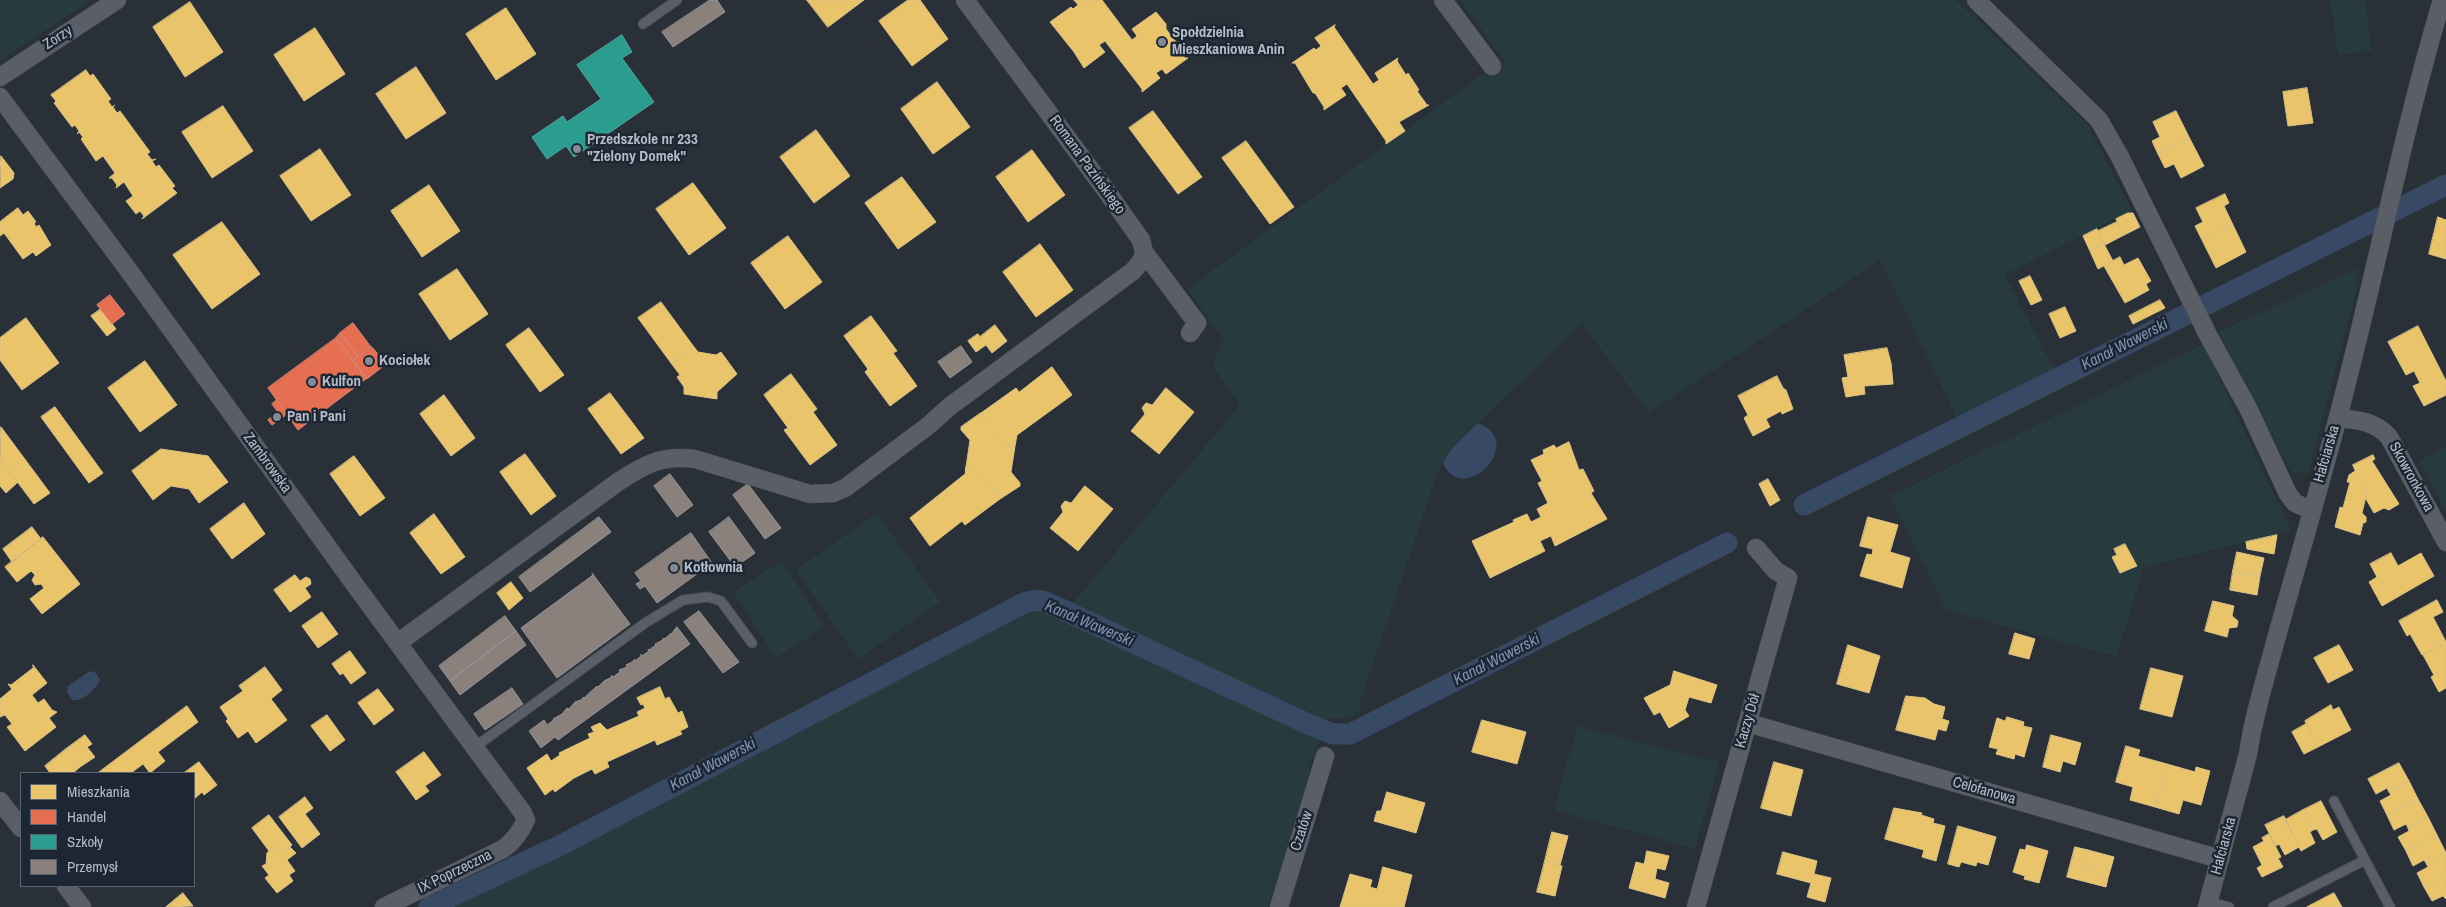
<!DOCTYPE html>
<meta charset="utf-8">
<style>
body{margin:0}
#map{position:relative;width:2446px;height:907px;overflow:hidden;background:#2a3038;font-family:"Archivo Narrow",sans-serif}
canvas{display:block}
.legend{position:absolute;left:20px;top:772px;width:175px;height:115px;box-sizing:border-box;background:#1d2633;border:1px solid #59626f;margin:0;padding:6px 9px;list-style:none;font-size:15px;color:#b4bcc9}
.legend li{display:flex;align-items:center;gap:10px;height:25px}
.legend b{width:25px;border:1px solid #59626f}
</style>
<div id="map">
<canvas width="2446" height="907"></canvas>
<ul class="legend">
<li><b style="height:14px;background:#e9c46a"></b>Mieszkania</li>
<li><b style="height:14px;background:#e76f51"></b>Handel</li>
<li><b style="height:14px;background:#2a9d8f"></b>Szkoły</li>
<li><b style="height:14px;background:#8a817c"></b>Przemysł</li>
</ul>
</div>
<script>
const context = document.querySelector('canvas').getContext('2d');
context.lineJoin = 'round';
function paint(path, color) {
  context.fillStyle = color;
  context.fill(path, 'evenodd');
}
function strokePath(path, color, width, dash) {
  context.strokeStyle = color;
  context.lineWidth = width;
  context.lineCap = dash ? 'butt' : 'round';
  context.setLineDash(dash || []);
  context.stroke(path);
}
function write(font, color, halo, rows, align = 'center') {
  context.font = font + ' "Archivo Narrow",sans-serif';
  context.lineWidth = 5;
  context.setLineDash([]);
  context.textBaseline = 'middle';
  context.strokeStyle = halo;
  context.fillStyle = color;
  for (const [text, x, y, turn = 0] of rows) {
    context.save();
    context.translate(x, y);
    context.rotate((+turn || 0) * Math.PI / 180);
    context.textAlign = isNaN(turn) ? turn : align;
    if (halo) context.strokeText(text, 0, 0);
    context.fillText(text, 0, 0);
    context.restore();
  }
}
const green = new Path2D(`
 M0 0H91L0 61Z
 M1460 0H1956L2087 124 2132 210 2005 275 2055 371 1957 418 1880 260 1649 413 1582 324 1452 448 1438 471 1359 705 1363 710 1348 718 1324 719 1323 735 1309 766 1310 787 1268 907H455L599 835 987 628 979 616C1021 595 1027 586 1074 602L1240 405 1212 365 1224 340 1187 289 1484 73 1505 62Z
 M2330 0H2365L2372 50 2338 55Z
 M2356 269V292L2308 473H2292L2218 332Z
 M2203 344 2291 530 2143 568 2117 657 1946 610 1890 496Z
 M2446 446V512L2420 461Z
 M877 513 940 602 858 659 796 570Z
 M782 561 825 627 776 658 733 592Z
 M1577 726 1719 762 1695 849 1554 810Z`);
const water = new Path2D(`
 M1478 423C1528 442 1463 508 1443 463L1452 448Z
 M90 671 96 673 100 680C95 690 83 702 72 700L67 692 68 686Z`);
const homes = new Path2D(`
 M807 0H864L828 27Z
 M908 0H920L948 39 912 66 879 21Z
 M1074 0H1102L1132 40 1137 36 1132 29 1156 12 1166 24V29L1177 43 1175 44 1185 58H1188L1166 74 1162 69 1156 73 1160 78 1142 92V89L1105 41 1099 45 1105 52 1084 68 1074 52 1050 22 1071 7 1073 9 1078 5Z
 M190 2 223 52 185 77 153 27Z
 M506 8 536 54 496 80 466 34Z
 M1335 25 1334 27 1373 84 1379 80 1375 73 1398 58 1397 61 1406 75 1408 73 1419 90 1417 91 1427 105H1429L1399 122 1405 131 1386 144V141L1347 84 1341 88 1346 95 1324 110V107L1315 93H1313L1295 63H1292L1314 48 1316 50 1321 46 1315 38Z
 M315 28 345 74 304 101 274 55Z
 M416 67 446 113 406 139 376 94Z
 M86 70 90 76 93 74 111 99 108 101 112 107 115 105 113 107 117 113 120 111 150 152 147 154 152 160 156 159 152 161 156 167 159 165 175 186 172 188 177 193 142 219 144 216 140 211 136 214 126 201 133 196 124 182 116 188 117 185 112 178H109L115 173 103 156 96 161 81 139 83 137 79 132 77 134 79 131 75 125 72 127 54 103 56 101 51 95Z
 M937 82 970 127 933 154 901 109Z
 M2307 88 2313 123 2288 126 2283 92Z
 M223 106 253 151 212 178 182 132Z
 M1153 111 1202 177 1178 194 1129 128Z
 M2176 111 2190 139 2158 154 2152 141 2160 137 2153 122Z
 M816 130 850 176 814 203 780 157Z
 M2190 139 2204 166 2181 178 2174 164 2165 168 2158 154Z
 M1246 141 1294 207 1270 224 1222 158Z
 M320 149 351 195 311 221 280 176Z
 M1032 150 1065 195 1028 222 996 177Z
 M1 156 14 173 13 179 0 188Z
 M902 177 936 222 898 249 865 203Z
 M693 183 726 228 689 255 656 209Z
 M429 185 460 231 422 257 391 211Z
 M2225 194 2229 203 2224 206 2233 225 2202 240 2195 226 2203 222 2196 208Z
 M18 208 23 215 28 211 36 222 34 223 36 227 39 225 51 245 36 256 33 252 23 259 4 233 0 236V222Z
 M2128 213H2133L2140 227 2124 235 2116 219Z
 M2438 217 2446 220V259L2429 254Z
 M222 222 260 274 212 309 173 255Z
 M2117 222 2124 235 2105 245 2098 231Z
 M2233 225 2246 252 2216 268 2202 240Z
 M2097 229 2104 244 2090 251 2083 236Z
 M788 236 822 282 785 309 751 263Z
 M1040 244 1073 290 1036 317 1003 272Z
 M2104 244 2113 261 2098 269 2090 251Z
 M2120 257 2124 265 2138 258 2151 281 2146 284 2149 290 2125 303 2104 266Z
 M457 269 488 314 450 340 419 294Z
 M2030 276 2042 300 2031 305 2019 281Z
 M2160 300 2165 308 2133 324 2129 316Z
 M661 302 694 347 671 363 638 318Z
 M2065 307 2076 331 2060 338 2049 314Z
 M101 309 116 329 107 336 91 316Z
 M871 316 897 351 893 353 917 386 890 406 865 372 868 369 844 336Z
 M26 318 59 363 22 390 0 360V338Z
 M995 325 1007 341 992 353 980 337Z
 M2418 326 2446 381V395L2424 406 2413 386 2420 383 2414 371 2406 375 2388 342Z
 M529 328 564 375 540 392 506 345Z
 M978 334 986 345 976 352 968 341Z
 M694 347 698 352 716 355 721 352 737 374 717 392V399L684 394V387L677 377 680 375 671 363Z
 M1887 348 1891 363 1893 384 1864 386 1865 394 1846 397 1842 378 1848 377 1844 355Z
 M145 361 177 405 140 432 108 388Z
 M1052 367 1072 395 1017 435 1015 446 1005 444 981 413 1016 388 1019 392Z
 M791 374 817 409 813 412 837 445 810 465 784 430 788 428 764 395Z
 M1777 376 1783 388 1786 390 1793 409 1782 414 1781 411 1766 419 1770 427 1753 436 1744 418 1748 415 1738 396Z
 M1166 388 1194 412 1159 454 1131 431 1145 414 1142 408 1146 403 1152 405Z
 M610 393 644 438 621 454 588 409Z
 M444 395 475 438 451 456 420 414Z
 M55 407 103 473 89 483 41 417Z
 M981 413 1005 444 1015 446 1011 472 1020 483V486L1000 499 977 469 966 467 970 440 961 430V427Z
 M1 427 50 493 34 504 0 459Z
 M1569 442 1579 470 1583 469 1594 491 1591 493 1607 519 1555 546 1551 536 1540 541 1545 551 1490 578 1472 541 1514 522 1513 520 1527 514 1531 522 1541 517 1537 509 1548 503 1538 483 1542 481 1531 460 1544 454 1543 450 1554 445 1556 448Z
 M161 449 208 456 228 482 199 503 189 489 171 486 153 500 132 471Z
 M525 454 556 496 531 515 500 472Z
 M2373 455 2375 459 2372 461 2399 504 2389 510 2384 508 2374 513 2366 499 2367 492 2353 465Z
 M354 456 385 498 360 516 330 474Z
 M0 459 18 482 6 493 0 486Z
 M2353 465 2367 492 2362 513 2366 517V522L2363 523 2360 535 2335 527 2340 507 2343 508 2350 482H2347L2349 475 2355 471Z
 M966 467 977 469 1000 499 965 525 962 521 930 546 910 518 965 474Z
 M1768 479 1780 500 1770 506 1759 484Z
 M1085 486 1113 509 1078 551 1050 528 1063 512 1061 506 1065 501 1071 503Z
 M244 503 265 534 232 559 210 529Z
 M434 514 465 557 441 574 410 533Z
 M1868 517 1898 525 1890 552 1910 558 1902 588 1860 576 1867 554 1872 555 1873 549 1860 546Z
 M32 527 41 539 12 562 3 549Z
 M2277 535 2274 554 2247 549 2246 542Z
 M43 537 80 584 42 614 30 599 44 588 41 584 35 585 32 580 35 575 31 571 17 582 5 567Z
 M2125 544 2137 566 2120 573 2112 557 2117 555 2114 549Z
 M2237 552 2264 558 2260 576 2233 571Z
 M2391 553 2398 566 2421 553 2434 576 2382 606 2369 582 2377 577 2370 564Z
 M2233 571 2260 576 2257 595 2230 590Z
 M295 575 300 581 306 577 310 579 311 584 305 588 311 597 290 612 274 590Z
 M511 582 523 598 509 610 497 593Z
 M2437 600 2443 612 2433 617 2446 642 2422 655 2410 634 2407 636 2399 621Z
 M2213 601 2234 606 2232 616 2238 621 2237 627 2229 628 2227 637 2205 631Z
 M322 612 338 634 318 648 302 626Z
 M2015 633 2035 639 2029 659 2009 654Z
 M2446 642V688L2439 692 2431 677 2434 675 2423 655Z
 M1848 645 1880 656 1869 693 1837 684Z
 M2339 645 2353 670 2328 683 2314 658Z
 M350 651 366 673 351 684 343 673 340 675 332 664Z
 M33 665 47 683 32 695 38 703 44 699 52 710 57 712 49 718 56 727 25 751 7 727 12 724 5 715 0 717V699L12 689 8 684 11 685 33 668Z
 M265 667 282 690 271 699 287 720 256 743 248 731 238 738 226 721 228 719 220 707 243 691 239 686Z
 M2151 668 2183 676 2172 717 2140 709Z
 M1674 671 1717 685 1711 703 1689 697 1685 710 1689 716 1669 728 1660 712 1654 715 1644 698 1670 685Z
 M660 687 665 699 669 697 678 713 682 711 688 727 680 731 682 734 657 745 655 740 607 762 609 767 595 774 592 769 574 778 555 792 553 789 545 795 527 768 547 754 551 761 560 755 559 753 590 738 588 734 594 732 591 727 600 723 607 730 639 716 637 712 645 708 643 704 641 705 637 698Z
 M378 689 394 710 374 725 358 703Z
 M1906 696 1925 698 1934 704 1945 707 1942 719 1949 721 1946 731 1938 729 1935 740 1896 730Z
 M2331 705 2333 710 2339 707 2351 730 2318 747 2305 721Z
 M187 706 198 722 158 752 165 761 150 773 143 764 131 773H98Z
 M327 715 345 740 330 751 311 726Z
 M2007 717 2024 722 2023 726 2032 728 2024 757 2015 754 2014 759 1996 754 1998 749 1989 747 1997 718 2005 721Z
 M1482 720 1526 732 1517 764 1472 752Z
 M2306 724 2318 747 2304 754 2292 732Z
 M85 735 92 744 87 747 95 757 80 767 66 749Z
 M2051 735 2081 743 2075 765 2063 761 2060 772 2043 767Z
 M2126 746 2140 750 2138 756 2167 764 2155 807 2130 800 2133 787 2116 782Z
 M66 749 80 767 73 773H50L45 766Z
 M424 752 441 775 425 786 429 791 416 800 396 772Z
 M199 762 217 785 204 795 202 792 194 799V773H184Z
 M1774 762 1803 770 1791 816 1761 808Z
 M2399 763 2409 781 2389 792 2387 788 2376 794 2368 779Z
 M2167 764 2195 772 2196 767 2210 771 2201 805 2183 800 2179 814 2155 807Z
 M2409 781 2418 799 2387 815 2380 801 2391 795 2389 792Z
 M1387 792 1425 803 1416 833 1374 821 1377 811H1381Z
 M305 797 313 808 305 814 320 834 302 848 279 817Z
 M2418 799 2428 817 2408 828 2406 824 2394 830 2387 815Z
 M2321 801 2337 832 2323 840 2317 829 2313 830 2303 810Z
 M1894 808 1922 813 1921 815 1934 819 1933 823 1945 826 1936 861 1922 857 1924 850 1885 839Z
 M2303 810 2313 830 2310 832 2315 843 2301 851 2285 820Z
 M269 815 292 845 282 853 277 846 269 851 252 828Z
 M2284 816 2299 847 2285 855 2279 844 2276 846 2265 825Z
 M2428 817 2437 835 2406 851 2398 837 2409 831 2408 828Z
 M1958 826 1996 837 1988 865 1977 862 1976 866 1961 862 1959 867 1948 864Z
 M1552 832 1568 836 1560 865 1545 861Z
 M2269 834 2281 857 2278 858 2283 867 2262 877 2257 868 2262 865 2253 847 2264 841 2262 838Z
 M2437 835 2446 853 2426 863 2424 860 2413 866 2406 851Z
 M2027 845 2048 851 2039 883 2024 879 2025 876 2013 872 2020 849 2025 850Z
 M277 846 282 853 290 847 296 853 287 860 295 871 289 875 293 881 277 893 265 878 269 875 262 866 266 864 267 853Z
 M2075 847 2088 850 2083 868 2108 878 2106 887 2067 877Z
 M2088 850 2114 857 2108 878 2083 868Z
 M1647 851 1669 856 1665 870 1657 868 1655 879 1669 883 1665 898 1629 888 1636 862 1644 864Z
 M1783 852 1817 861 1814 874 1831 878 1825 902 1807 897 1811 883 1777 874Z
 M2446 853V876L2424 887 2417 873 2428 867 2426 863Z
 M1545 861 1562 866 1555 896 1537 892Z
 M1383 867 1412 875 1404 907H1340L1350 874 1372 880 1370 887 1377 889Z
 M2446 876V899L2443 896 2432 901 2424 887Z
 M183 893 193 906 166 907Z
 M2334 893 2342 907H2307Z`);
const shops = new Path2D(`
 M110 295 125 314 112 324 97 305Z
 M353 323 371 347 358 357 340 333Z
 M340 333 358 357 353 361 367 379 336 338Z
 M336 338 366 379 298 430 268 388Z
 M372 347 386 364 367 379 353 361Z
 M277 400 287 414 282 418 272 404Z
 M278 413 282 418 272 425 268 420Z`);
const schools = new Path2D(`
 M622 35 632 52 622 58 654 102 574 157 566 146 547 159 532 137 563 116 567 122 601 99 577 65Z`);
const industry = new Path2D(`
 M710 0H717L725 12 673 47 662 32Z
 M961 346 972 362 950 378 938 362Z
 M670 474 693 505 677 517 654 486Z
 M748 484 781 528 765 539 733 495Z
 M599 517 611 532 530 592 519 577Z
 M729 517 755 553 735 567 709 532Z
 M691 533 712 563 657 603 645 586 640 589 636 584 641 581 635 573Z
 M592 573 630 624 557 678 521 628 593 575Z
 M699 611 739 662 723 673 684 622Z
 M505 616 516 631 450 681 439 666Z
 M677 627 690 644 558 740 555 737 541 748 529 731 544 720 547 725 554 720 553 719 562 714 567 708 569 709 575 702 583 699V697L584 698 597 686 598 687 604 681 612 677 611 675 613 677 620 672 619 670 627 667 626 665 634 661V659L635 661 641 656V654L642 656 649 651 648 649 649 650 656 645 655 644 663 640V638L664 639 671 634 670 633 671 634Z
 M516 631 526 645 460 695 450 681Z
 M512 688 523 704 485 730 474 714Z`);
const canal = new Path2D(`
 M1804 505 2446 185
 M429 907 561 845 1024 603 1037 600 1046 602 1308 724 1333 734H1350L1727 543`);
const service = new Path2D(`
 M643 24 677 0
 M475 747 645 623 683 600 708 597 721 601 752 643
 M2334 801 2390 907
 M2208 902 2229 907
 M2273 907 2365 860`);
const minor = new Path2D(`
 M965 0 1105 189 1141 240 1144 252 1197 323 1190 333
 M1443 0 1492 66
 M1976 0 2099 120 2120 157 2208 335 2249 410 2288 494 2295 503 2311 510
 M0 77 117 0
 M0 97 132 275 355 585 523 813 526 820C520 833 514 841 503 849L384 907
 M2338 418C2357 420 2375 421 2389 437L2446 542
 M399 642 618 482C645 464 662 455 695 459L810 494 833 493 845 488 929 425 949 407 1133 271 1142 260 1144 252
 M1748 723 2220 859
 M0 801 21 828
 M66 886 82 907
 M1279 907 1325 756
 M1696 907 1788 578 1776 571 1756 548
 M2207 907 2248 754C2254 713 2267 673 2278 632 2298 561 2319 489 2338 417 2375 279 2401 137 2442 0`);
const markers = [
 [1162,42,5,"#848b96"],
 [577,149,5,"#848b96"],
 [369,361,5,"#848b96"],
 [312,382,5,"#848b96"],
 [277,417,5,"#848b96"],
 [674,568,5,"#848b96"]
];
const poiNames = [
 ["Społdzielnia",1172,33],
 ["Mieszkaniowa Anin",1172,50],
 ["Przedszkole nr 233",587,140],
 ["\"Zielony Domek\"",587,157],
 ["Kociołek",379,361],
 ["Kulfon",322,382],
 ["Pan i Pani",287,417],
 ["Kotłownia",684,568]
];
const streetNames = [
 ["Zorzy",58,38,-33],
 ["Romana Pazińskiego",1087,165,54],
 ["Hafciarska",2327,454,-74],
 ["Zambrowska",267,463,54],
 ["Skowronkowa",2411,477,61],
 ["Kaczy Dół",1748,721,-74],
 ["Celofanowa",1984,791,16],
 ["Czatów",1302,831,-72],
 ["Hafciarska",2224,846,-75],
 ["IX Poprzeczna",455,872,-26]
];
const waterNames = [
 ["Kanał Wawerski",2125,345,-27],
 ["Kanał Wawerski",1089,624,23],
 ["Kanał Wawerski",1497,660,-27],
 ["Kanał Wawerski",713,765,-28]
];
paint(green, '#273a3e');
paint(water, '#384963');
paint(homes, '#e9c46a');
strokePath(homes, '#d9c286', 1);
paint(shops, '#e76f51');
strokePath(shops, '#d88675', 1);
paint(schools, '#2a9d8f');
strokePath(schools, '#53a6a0', 1);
paint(industry, '#8a817c');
strokePath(industry, '#979393', 1);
strokePath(canal, '#384963', 21);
strokePath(service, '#484c53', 11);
strokePath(minor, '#484c53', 19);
strokePath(service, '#5a5e66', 9);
strokePath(minor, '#5a5e66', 18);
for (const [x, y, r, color] of markers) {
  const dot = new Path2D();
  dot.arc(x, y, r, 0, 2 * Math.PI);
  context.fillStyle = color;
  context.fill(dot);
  strokePath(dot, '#1d2633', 2);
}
write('bold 15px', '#b4bcc9', '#1d2633', poiNames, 'left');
write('15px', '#b4bcc9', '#1d2633', streetNames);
write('italic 16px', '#7c92b1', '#1d2633', waterNames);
</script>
